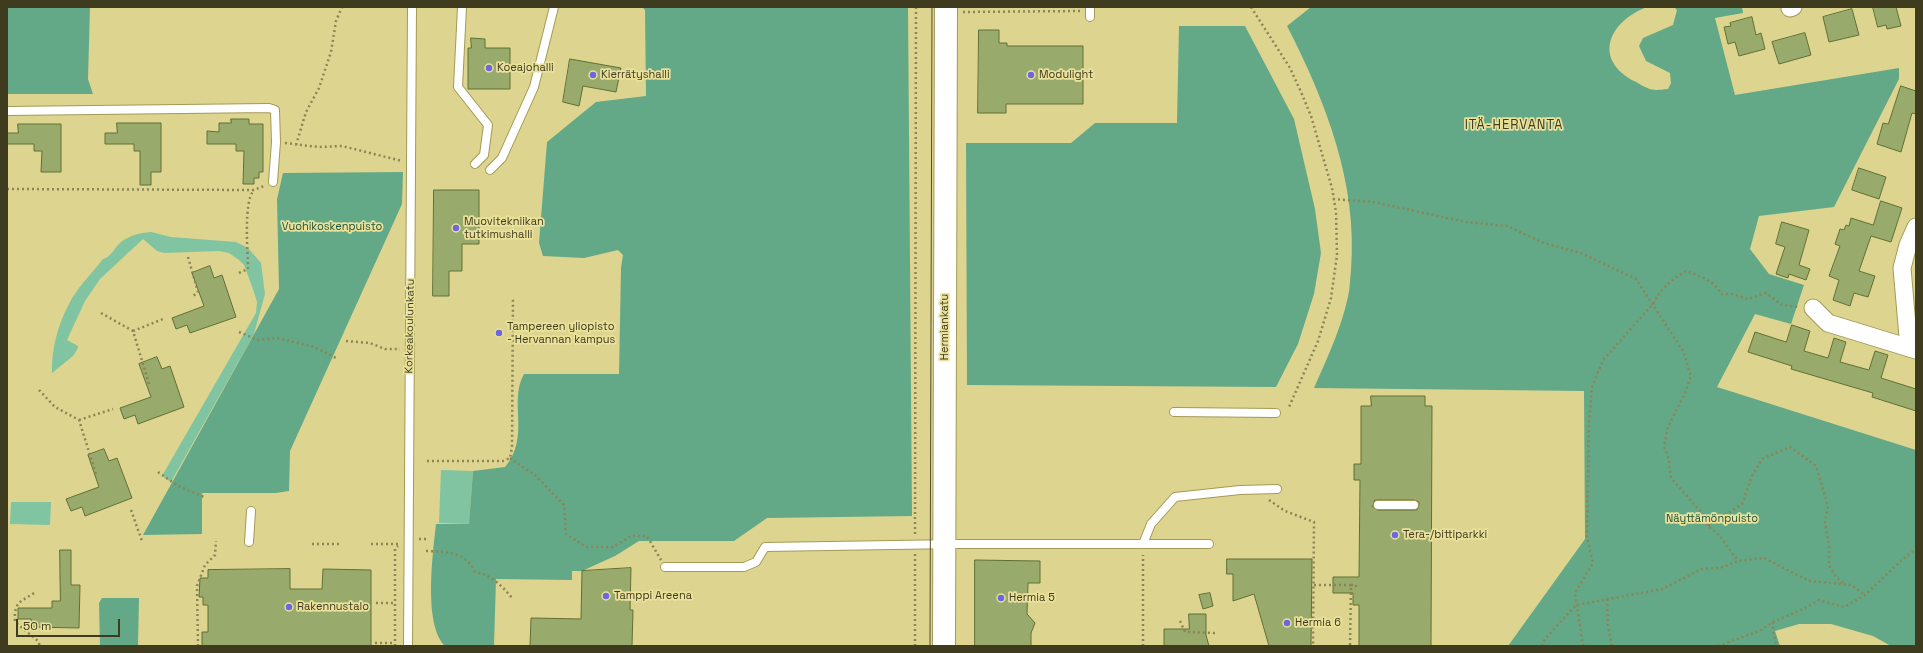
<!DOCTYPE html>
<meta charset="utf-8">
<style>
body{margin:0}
#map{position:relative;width:1923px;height:653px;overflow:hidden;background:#ddd48f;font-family:"Space Grotesk",sans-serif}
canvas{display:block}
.frame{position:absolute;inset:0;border:8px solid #3f3b1f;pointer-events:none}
.scale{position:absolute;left:16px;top:619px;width:104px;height:18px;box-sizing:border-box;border:2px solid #3f3b1f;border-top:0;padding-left:5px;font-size:12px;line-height:14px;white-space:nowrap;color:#3f3b1f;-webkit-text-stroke:3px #eae19b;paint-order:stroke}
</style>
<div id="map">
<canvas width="1923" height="653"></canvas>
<div class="frame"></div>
<div class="scale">50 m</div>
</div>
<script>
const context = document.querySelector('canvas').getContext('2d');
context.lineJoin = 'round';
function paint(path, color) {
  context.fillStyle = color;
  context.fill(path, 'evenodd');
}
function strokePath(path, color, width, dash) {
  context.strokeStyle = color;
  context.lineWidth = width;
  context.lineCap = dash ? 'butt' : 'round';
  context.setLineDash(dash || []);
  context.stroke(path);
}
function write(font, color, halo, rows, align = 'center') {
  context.font = font + ' "Space Grotesk",sans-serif';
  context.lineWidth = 3.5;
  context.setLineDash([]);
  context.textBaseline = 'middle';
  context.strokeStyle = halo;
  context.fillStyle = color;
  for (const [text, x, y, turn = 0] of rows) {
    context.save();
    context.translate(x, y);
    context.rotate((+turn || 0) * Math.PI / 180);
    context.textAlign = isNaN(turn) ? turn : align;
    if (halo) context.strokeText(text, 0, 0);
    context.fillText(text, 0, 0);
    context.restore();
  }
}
const green = new Path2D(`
 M151 232 171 237 236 242 248 248 261 263 265 294 254 334 171 482 162 476 256 313 257 302 253 289 244 265 239 260 229 253 219 251 164 253 157 251 143 239 100 279 85 301 67 340 78 346V348L73 356 52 373C51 351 58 324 69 304 76 289 93 272 103 259 111 257 115 247 121 242 131 235 139 233 151 232Z
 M441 470 473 471 469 524 439 523Z
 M11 502H51L50 525 10 524Z`);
const forest = new Path2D(`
 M7 7H90L88 79 93 94H7Z
 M642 7H908L912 516 767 518 734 541H639L615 556 582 571H572V580L496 579 494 646H445C423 624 433 553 436 524H469L473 471 505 467C531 436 508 402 524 374H619L621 268 623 255 618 250 584 258 543 256 539 243 547 142 596 102 646 96 645 10Z
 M1311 7H1647C1608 22 1592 60 1636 82 1650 90 1651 91 1668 89L1671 83 1670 73 1646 61 1639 46 1643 38 1673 25 1677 10 1674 7H1742L1743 13 1715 18 1735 95 1899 68V79L1834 207 1759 216 1750 249 1769 274 1804 285 1791 324 1755 314 1717 387 1916 450V646H1891L1873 636 1831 624H1799L1775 631 1780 646H1508L1585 539 1584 391 1314 388C1327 358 1341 329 1348 297 1350 288 1350 279 1351 270 1358 184 1326 102 1287 26Z
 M1179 26H1245L1294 119 1315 209 1321 253 1314 294 1298 344 1276 387 967 385 966 143H1071L1095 123H1177Z
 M403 172 402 204 290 451 289 491 276 493H202V534L143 535 279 289 277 199 283 173Z
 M102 598H139L138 646H100L99 603Z`);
const building = new Path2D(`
 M1873 7H1896L1901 26 1887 29 1886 25 1878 27Z
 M1852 9 1859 35 1829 42 1823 17Z
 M1752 17 1756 35 1761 33 1765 49 1739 56 1735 42 1728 44 1724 27 1731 26 1730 23Z
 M979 30H999V43H1007V46H1083V104H1006V113H978Z
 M1805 33 1811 55 1779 64 1772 42Z
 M471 38 485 39V48H510V89H468V48H471Z
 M570 59 621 68 616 92 583 86 579 106 563 102Z
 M1901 86 1916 91V114L1912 113 1901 152 1877 144 1883 123 1888 124Z
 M231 119H249V124H263V172H259V178H254V184H243L244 151H236V144H207V131L219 132V123H231Z
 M117 123H161V172H151V185H140V151H134V144H105V133H117Z
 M18 124H61V172H41L42 151H34V144H7V133H18Z
 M1859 168 1886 177 1879 199 1852 190Z
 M434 190H479V244H462V271H449V296H433Z
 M1881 201 1902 208 1891 242 1871 236 1859 271 1875 276 1868 297 1854 293 1850 306 1833 300 1839 280 1829 276 1840 246 1835 244 1840 229 1844 230 1846 225 1849 226 1851 218 1873 225Z
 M1782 222 1809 230 1799 265 1810 269 1806 280 1789 274 1788 278 1776 274 1785 247 1776 244Z
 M210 266 214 278 222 275 236 317 190 333 187 325 176 329 172 318 204 306 192 273Z
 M1792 325 1810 331 1804 351 1828 358 1834 338 1846 342 1840 362 1869 370 1875 351 1888 355 1881 378 1916 389V411L1872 397 1873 393 1791 369 1792 366 1748 352 1755 332 1786 342Z
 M157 357 162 369 170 366 184 407 138 424 135 415 124 419 120 408 151 397 139 364Z
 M1371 396H1425V406H1432L1431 646H1359V605H1353V593H1333V577H1359L1360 480H1354V464H1361V406H1371ZM1375 500H1414L1419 502V505L1417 510H1378L1373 507Z
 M104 449 109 461 117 458 132 498 85 516 82 507 71 511 66 499 99 487 88 455Z
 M60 550H71V585H80L79 628 31 627V619H18V608H52V601H60Z
 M1227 559H1312L1311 646H1269L1254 594 1233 601V574H1227Z
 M975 560 1040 561V583H1028L1027 614 1035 623 1031 633V646H975Z
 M631 568 630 610H633L632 646H530L531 618 581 619 582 571Z
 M290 569V589H322L323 569 371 570V646H202V632H208V605H203V597H199L200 578H208V570Z
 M1210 593 1213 606 1203 609 1199 595Z
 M1189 614H1206V635L1209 646H1164V629H1189Z`);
const path = new Path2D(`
 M1251 7 1290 68 1301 92 1311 116 1332 188 1336 212 1337 255 1331 298 1318 341 1289 407
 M963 12 1080 11
 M285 143 318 147 342 146 402 161
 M296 145 306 112 319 88 331 52 336 21 342 7
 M7 189 254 190 264 186
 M1333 199 1373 202 1466 222 1507 226 1544 243 1581 253 1636 279 1683 351 1691 376 1685 393 1668 427 1664 447 1668 455 1671 478 1703 514 1708 526 1719 535 1738 561
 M188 257 198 292 192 297
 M239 273 248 269C248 252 243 202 254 190
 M101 313 133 331 149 384
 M133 331 163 319
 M239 332 258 340 277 338 314 347 338 359
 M346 341 370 343 385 349H400
 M39 390 55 407 79 420 96 474
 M79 420 113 409
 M510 458 536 476 564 505 566 534 586 547H613L631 536H647L661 560
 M427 461H503L510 458 512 447 513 298
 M158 472 178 486 204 497
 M1269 500 1285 511 1314 522 1313 646
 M131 510 142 541
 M1708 526 1742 504 1752 476 1762 459 1790 447 1816 466 1828 506 1825 523 1829 545V565L1836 577 1844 584
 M915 534 916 7
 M419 539H426
 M312 544H339
 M371 544H398
 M426 551C446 552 465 551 475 572 492 575 502 586 513 599
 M1314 585H1351L1350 646
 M1351 585H1356V589
 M34 593C19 603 14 602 15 622L38 641 40 646
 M1607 599 1608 626 1612 646
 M376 603H395
 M1180 621 1185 632 1216 633
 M1773 622V631L1777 646
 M375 643H395
 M198 646 197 586 205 565 215 555 216 541
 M395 646V549L398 546
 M915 646V553
 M1143 646V555
 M1542 646 1545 639 1576 605 1663 589 1701 569 1720 568 1738 561 1764 558 1809 581 1851 585 1865 595
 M1583 646 1575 593 1593 563 1587 537 1589 424 1592 387 1603 360 1653 304C1660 289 1671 280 1686 271 1699 276 1715 281 1721 294H1732L1748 299 1766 293 1782 305 1799 307
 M1718 646 1759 631 1773 622 1803 609 1819 600 1844 607 1865 595 1903 559 1916 549`);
const lane = new Path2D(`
 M462 7 458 87 488 125 484 155 475 164
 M1090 7V17
 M7 111 269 108 275 110 276 142 273 182
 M490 170 502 158 534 87 554 7
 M1174 412 1276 413
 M1378 505H1414
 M249 542 251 511
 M1143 544 1151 524 1175 497 1240 490 1277 489
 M665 567H744L756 562 765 547 958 544H1209
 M408 646 412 7`);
const street = new Path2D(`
 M1790 8 1793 7
 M1813 308 1828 323 1916 350
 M1909 348 1902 268 1908 245 1916 227`);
const secondary = new Path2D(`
 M944 646 946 7`);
const tram = new Path2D(`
 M930 646 932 7`);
const markers = [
 [489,68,4,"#6c66e0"],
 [593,75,4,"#6c66e0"],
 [1031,75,4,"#6c66e0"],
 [456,228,4,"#6c66e0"],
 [499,333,4,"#6c66e0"],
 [1395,535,4,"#6c66e0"],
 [606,596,4,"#6c66e0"],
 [1001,598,4,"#6c66e0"],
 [289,607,4,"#6c66e0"],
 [1287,623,4,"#6c66e0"]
];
const poiNames = [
 ["Koeajohalli",497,68],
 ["Kierrätyshalli",601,75],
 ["Modulight",1039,75],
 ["Muovitekniikan",464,222],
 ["tutkimushalli",464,235],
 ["Tampereen yliopisto",507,327],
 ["- Hervannan kampus",507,340],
 ["Tera-/bittiparkki",1403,535],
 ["Tamppi Areena",614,596],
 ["Hermia 5",1009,598],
 ["Rakennustalo",297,607],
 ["Hermia 6",1295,623]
];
const parkNames = [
 ["Vuohikoskenpuisto",332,227],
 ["Näyttämönpuisto",1712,519]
];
const streetNames = [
 ["Korkeakoulunkatu",410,326,-89],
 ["Hermiankatu",945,327,-90]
];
const quarterNames = [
 ["ITÄ-HERVANTA",1514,125]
];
paint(green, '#80c4a2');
paint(forest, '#63a987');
paint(building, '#99ab6c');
strokePath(building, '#607032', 1);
strokePath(lane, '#a39a56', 10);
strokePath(street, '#a39a56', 19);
strokePath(secondary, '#a39a56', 24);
strokePath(path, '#8b8555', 2.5, [2, 3]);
strokePath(lane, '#fff', 8);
strokePath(street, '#fff', 17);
strokePath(secondary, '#fff', 22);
strokePath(tram, '#544f2e', 1);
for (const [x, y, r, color] of markers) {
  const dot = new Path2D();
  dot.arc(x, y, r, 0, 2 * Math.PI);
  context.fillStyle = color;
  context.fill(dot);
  strokePath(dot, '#eae19b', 1.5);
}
write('11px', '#3f3b1f', '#eae19b', poiNames, 'left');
write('11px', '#1c533b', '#eae19b', parkNames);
write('11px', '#3f3b1f', '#eae19b', streetNames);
context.letterSpacing = '1px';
write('13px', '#3f3b1f', '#eae19b', quarterNames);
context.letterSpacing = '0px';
</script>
